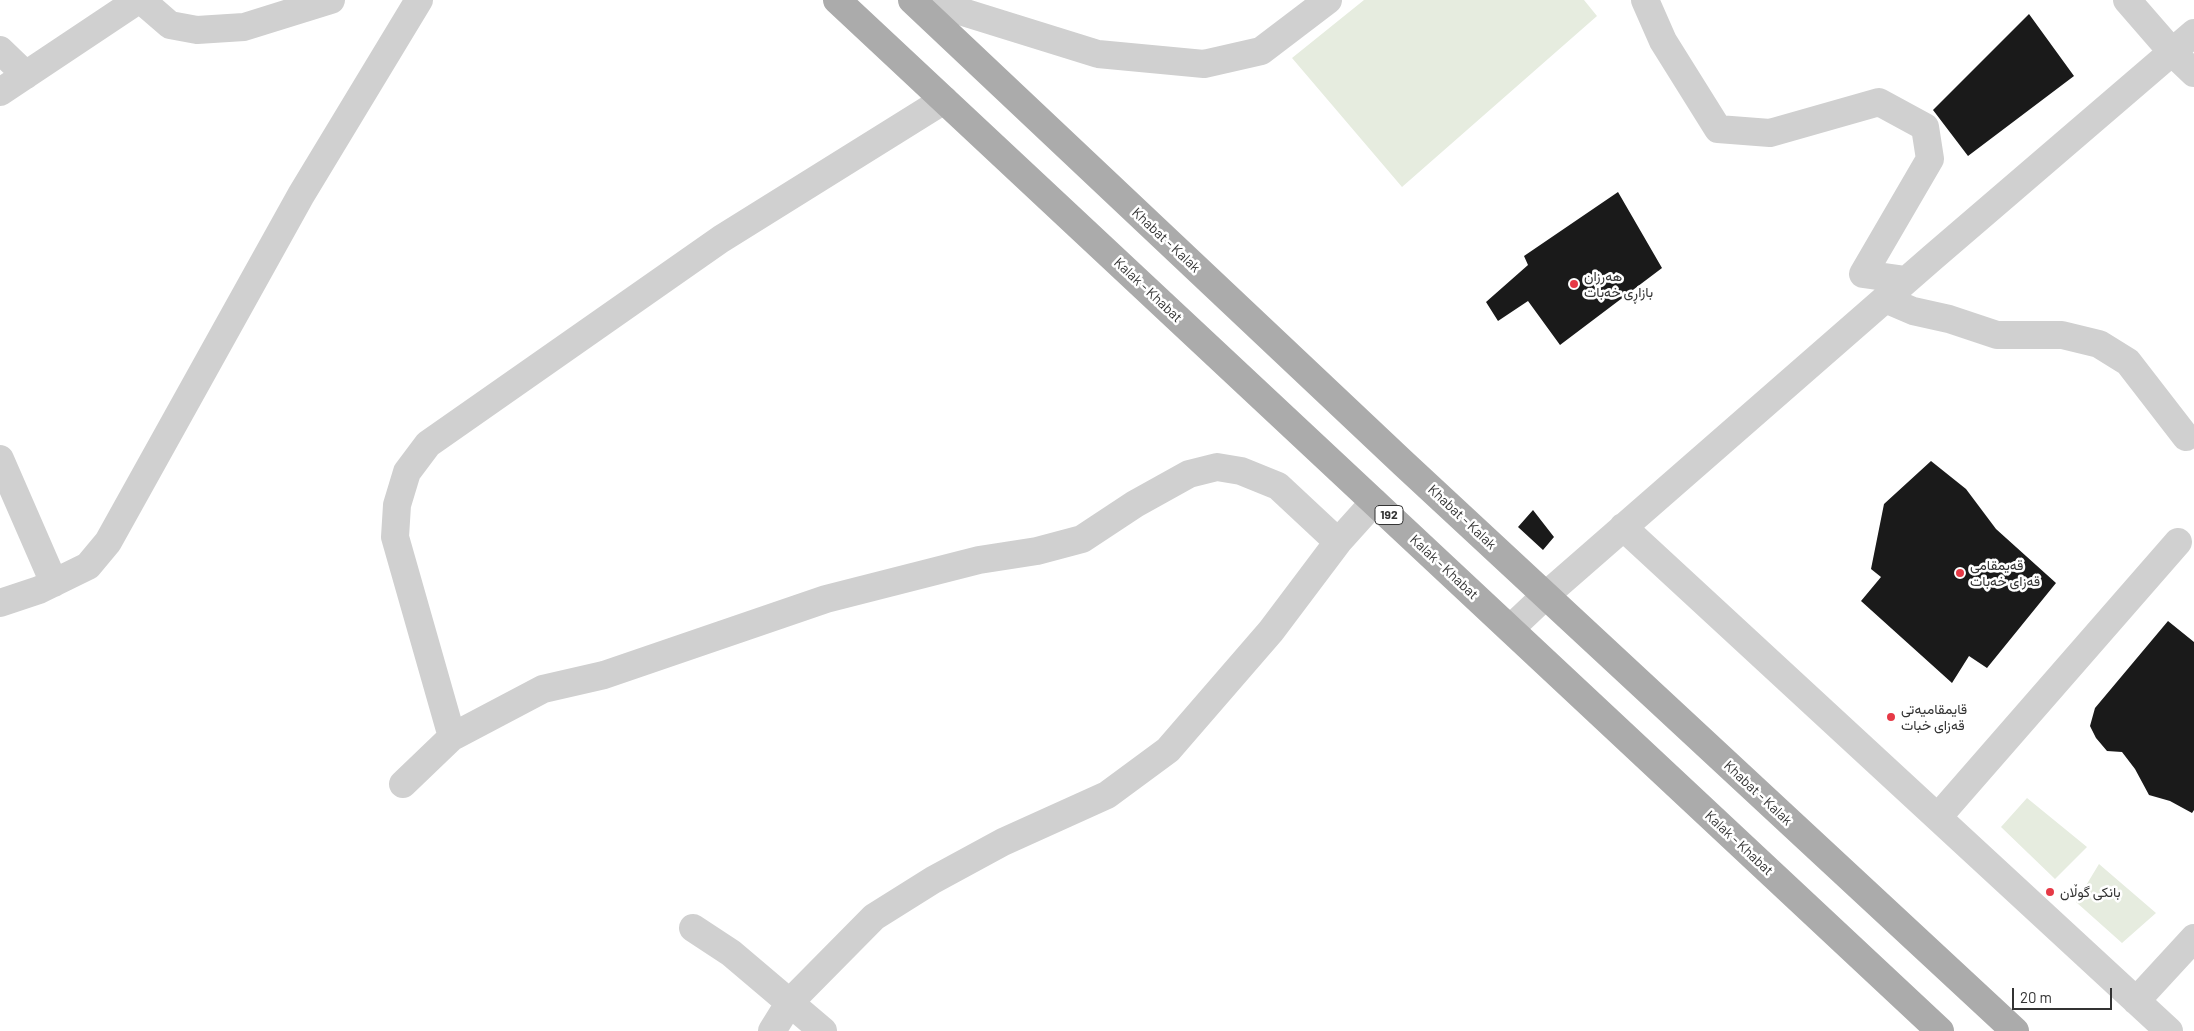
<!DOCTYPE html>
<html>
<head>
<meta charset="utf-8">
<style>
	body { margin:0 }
	#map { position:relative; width:2194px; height:1031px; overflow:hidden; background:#fff; font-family:Barlow,sans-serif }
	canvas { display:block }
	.scale { position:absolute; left:2012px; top:988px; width:100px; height:22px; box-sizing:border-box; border:2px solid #333; border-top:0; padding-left:6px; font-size:15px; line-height:18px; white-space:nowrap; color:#333; -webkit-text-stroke:4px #fff; paint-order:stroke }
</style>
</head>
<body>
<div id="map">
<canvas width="2194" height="1031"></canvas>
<div class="scale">20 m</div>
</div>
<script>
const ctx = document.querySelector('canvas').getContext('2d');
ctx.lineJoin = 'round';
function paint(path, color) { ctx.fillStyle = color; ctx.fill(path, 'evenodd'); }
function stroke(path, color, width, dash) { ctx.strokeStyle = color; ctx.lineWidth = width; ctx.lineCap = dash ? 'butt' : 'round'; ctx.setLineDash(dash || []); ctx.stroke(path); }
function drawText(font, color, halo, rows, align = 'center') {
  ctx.font = font + ' Barlow,Vazirmatn,sans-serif'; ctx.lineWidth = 5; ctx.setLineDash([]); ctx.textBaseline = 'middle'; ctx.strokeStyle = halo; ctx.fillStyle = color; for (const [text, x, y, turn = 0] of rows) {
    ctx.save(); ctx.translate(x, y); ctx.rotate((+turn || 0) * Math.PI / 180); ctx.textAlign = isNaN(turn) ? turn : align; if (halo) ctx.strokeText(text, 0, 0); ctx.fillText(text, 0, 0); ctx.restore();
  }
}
const green = new Path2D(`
	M 1364,0 L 1584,0 L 1597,16 L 1402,187 L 1292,58 Z
	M 2027,798 L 2087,847 L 2055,879 L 2001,827 Z
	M 2099,864 L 2156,913 L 2122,943 L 2076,902 Z`);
const building = new Path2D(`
	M 2029,14 L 2074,76 L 1968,156 L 1933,110 Z
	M 1618,192 L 1662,268 L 1560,345 L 1528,301 L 1498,321 L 1486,302 L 1528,265 L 1524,256 Z
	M 1931,461 L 1966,489 L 1996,529 L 2056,583 L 1987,668 L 1969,656 L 1952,683 L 1861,601 L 1881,577 L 1871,569 L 1884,504 Z
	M 1533,510 L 1554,537 L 1543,550 L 1518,527 Z
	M 2168,621 L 2194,642 L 2194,810 L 2192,813 L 2170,801 L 2149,795 L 2135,769 L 2122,752 L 2107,751 L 2096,738 L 2090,726 L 2095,708 Z`);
const minor = new Path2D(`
	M 141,0 L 170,25 L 197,30 L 244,27 L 331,0
	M 924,0 L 1098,54 L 1204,64 L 1261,51 L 1328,0
	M 1645,0 L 1663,41 L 1718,129 L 1770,133 L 1879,102 L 1925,127 L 1930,159 L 1863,274 L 1906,280
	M 2127,0 L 2173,53 L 2194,73
	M 0,50 L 26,75
	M 0,92 L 138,0
	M 1885,299 L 1913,311 L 1949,319 L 1997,335 L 2062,335 L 2099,344 L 2128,362 L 2186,437
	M 0,459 L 54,583
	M 1623,527 L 2169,1031
	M 0,603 L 39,590 L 88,566 L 108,542 L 301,195 L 419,0
	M 1510,629 L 1546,595 L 1932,258 L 2194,33
	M 452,737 L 395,537 L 397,505 L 407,472 L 428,444 L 721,239 L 944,100
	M 403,784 L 452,737 L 543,689 L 604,675 L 826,599 L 979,560 L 1037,551 L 1082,539 L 1135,504 L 1189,474 L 1217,467 L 1241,471 L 1278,486 L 1338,542
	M 1938,817 L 2178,542
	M 693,928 L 731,953 L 823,1031
	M 2136,1001 L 2194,938
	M 772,1031 L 790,1002 L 874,917 L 933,880 L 1003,842 L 1107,795 L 1168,750 L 1271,631 L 1338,542 L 1374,502`);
const major = new Path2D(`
	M 837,0 L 1940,1031
	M 912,0 L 1403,463 L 2015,1031`);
const markers = [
	[1574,284,5,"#e63946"],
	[1960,573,5,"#e63946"],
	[1891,717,5,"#e63946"],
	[2050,892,5,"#e63946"]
];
const shields = [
	[1389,515,28]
];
const shieldNames = [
	["192",1389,515]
];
const streetNames = [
	["Khabat - Kalak",1166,240,43],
	["Kalak - Khabat",1148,290,43],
	["Khabat - Kalak",1462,517,43],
	["Kalak - Khabat",1444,567,43],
	["Khabat - Kalak",1758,793,43],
	["Kalak - Khabat",1739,843,43]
];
const poiNames = [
	["هەرزان",1584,276],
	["بازاڕی خەبات",1584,292],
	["قەیمقامی",1970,565],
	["قەزای خەبات",1970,581],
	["قایمقامیەتى",1901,709],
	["قەزای خبات",1901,725],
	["بانکی گوڵان",2060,892]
];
paint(green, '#e6ecdf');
paint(building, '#1a1a1a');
stroke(minor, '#d0d0d0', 28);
stroke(major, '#ababab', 28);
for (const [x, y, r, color] of markers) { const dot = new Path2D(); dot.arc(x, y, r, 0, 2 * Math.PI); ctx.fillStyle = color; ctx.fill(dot); stroke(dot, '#fff', 2); }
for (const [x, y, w] of shields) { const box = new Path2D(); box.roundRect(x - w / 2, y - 9.5, w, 19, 4); ctx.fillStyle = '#fff'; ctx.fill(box); stroke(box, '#333', 1); }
drawText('bold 12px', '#333', null, shieldNames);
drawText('14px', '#333', '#fff', streetNames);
drawText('14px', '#333', '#fff', poiNames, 'left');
</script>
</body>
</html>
